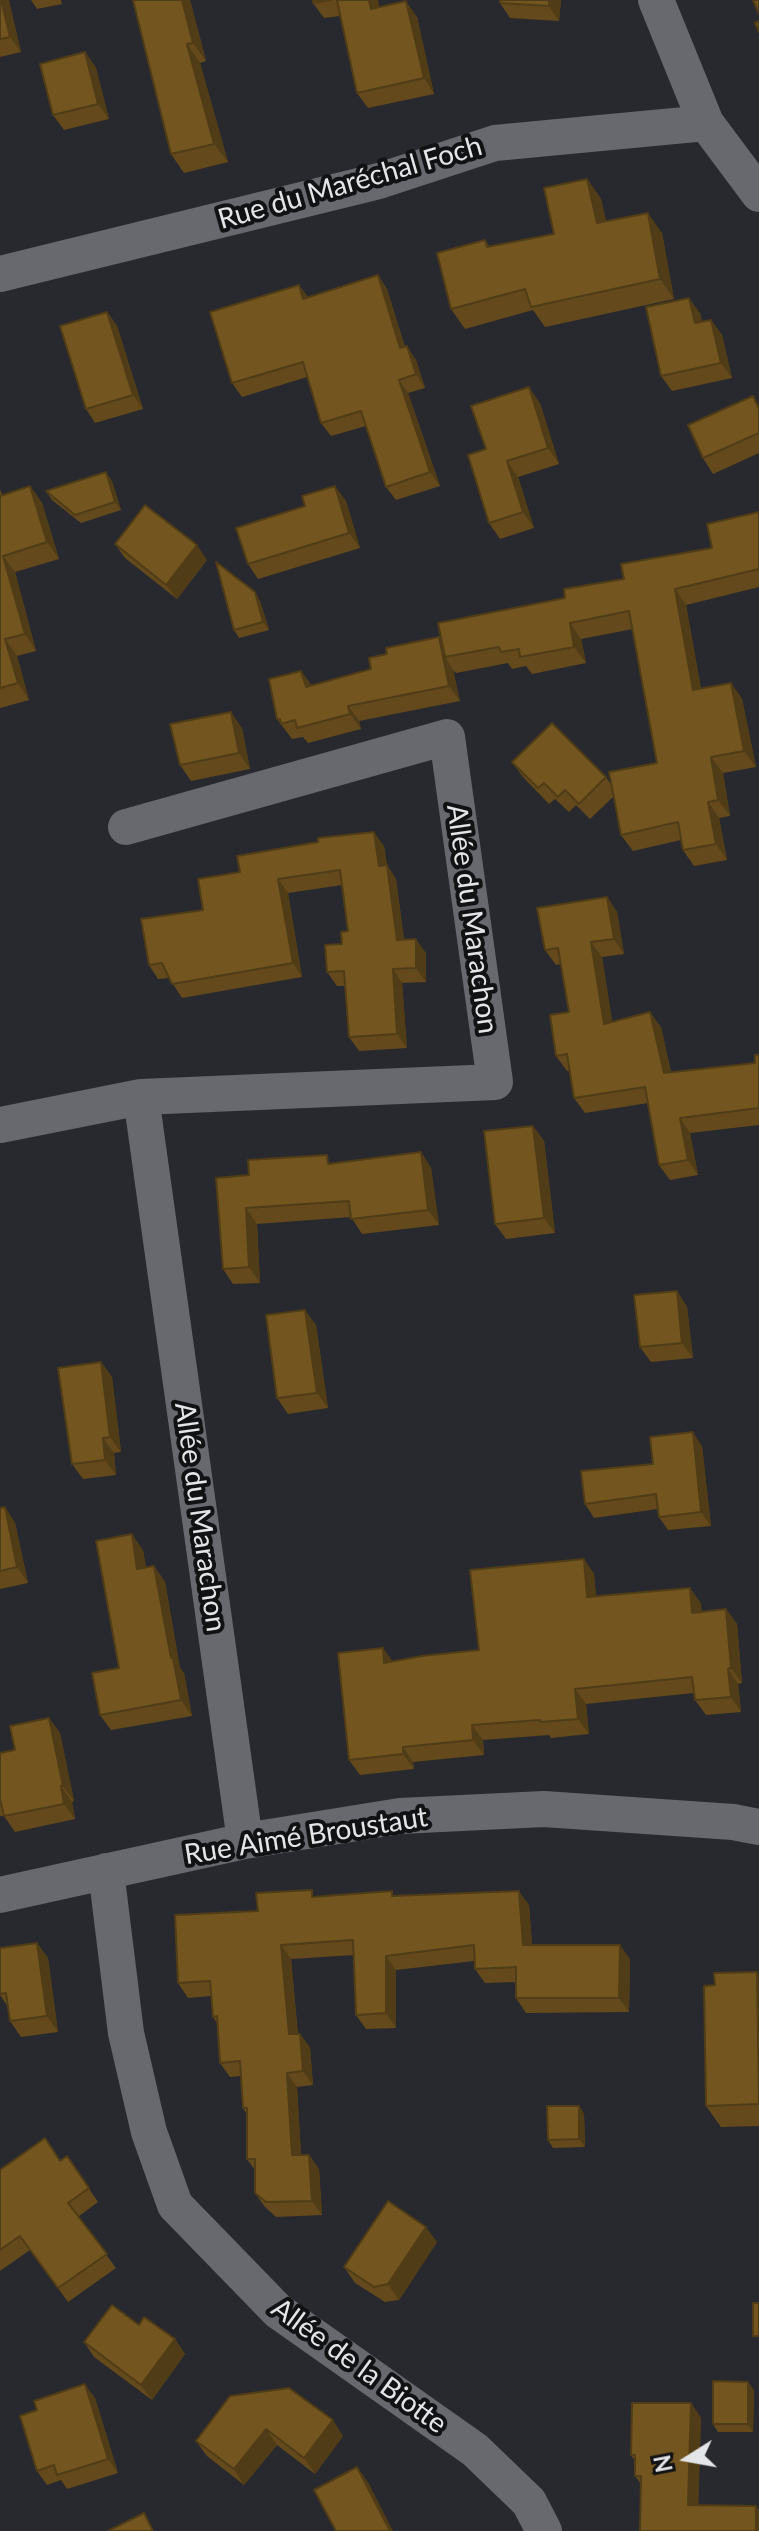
<!DOCTYPE html>
<html>
<head>
<meta charset="utf-8">
<style>
	body { margin:0 }
	#map { position:relative; width:759px; height:2531px; overflow:hidden; background:#28292e; font-family:Lato,sans-serif }
	canvas { display:block }
	.north { position:absolute; left:647px; top:2419px; width:80px; height:80px; -webkit-text-stroke:6px #111214; paint-order:stroke; rotate:259deg; font-size:22px; font-weight:700; line-height:32px; text-align:center; color:#e4e5e8 }
	.north::after { content:''; display:block; margin:auto; width:28px; height:36px; background:#e4e5e8; clip-path:polygon(50% 0,100% 100%,50% 72%,0 100%) }
</style>
</head>
<body>
<div id="map">
<canvas width="759" height="2531"></canvas>
<div class="north">N</div>
</div>
<script>
const ctx = document.querySelector('canvas').getContext('2d');
ctx.lineJoin = 'round';
function stroke(path, color, width, dash) { ctx.strokeStyle = color; ctx.lineWidth = width; ctx.lineCap = dash ? 'butt' : 'round'; ctx.setLineDash(dash || []); ctx.stroke(path); }
function paint(path, color) { ctx.fillStyle = color; ctx.fill(path, 'evenodd'); }
function drawText(font, color, halo, rows, align = 'center') {
  ctx.font = font + ' Lato,sans-serif'; ctx.lineWidth = 8; ctx.setLineDash([]); ctx.textBaseline = 'middle'; ctx.strokeStyle = halo; ctx.fillStyle = color; for (const [text, x, y, turn = 0] of rows) {
    ctx.save(); ctx.translate(x, y); ctx.rotate((+turn || 0) * Math.PI / 180); ctx.textAlign = isNaN(turn) ? turn : align; if (halo) ctx.strokeText(text, 0, 0); ctx.fillText(text, 0, 0); ctx.restore();
  }
}
const minor = new Path2D(`
	M 656,0 L 706,123 L 759,194
	M 0,274 L 379,181 L 495,143 L 706,123
	M 126,827 L 447,737 L 495,1082 L 141,1097
	M 0,1125 L 141,1097 L 245,1841
	M 106,1871 L 126,2033 L 149,2132 L 175,2205 L 278,2311 L 475,2450 L 529,2502 L 544,2531
	M 0,1895 L 245,1841 L 400,1816 L 544,1809 L 733,1822 L 759,1827`);
const wall = new Path2D(`
	M 0,0 L 8,0 L 9,1 L 21,52 L 0,57 Z
	M 31,0 L 61,0 L 62,4 L 37,9 Z
	M 190,0 L 206,61 L 200,63 L 228,162 L 184,173 L 171,154 Z
	M 313,0 L 378,0 L 379,7 L 417,17 L 434,94 L 368,108 L 357,93 L 340,16 L 324,18 L 313,3 Z
	M 561,0 L 559,21 L 510,18 L 500,3 Z
	M 85,52 L 96,68 L 109,119 L 64,130 L 53,115 Z
	M 587,179 L 601,199 L 606,221 L 662,233 L 674,299 L 545,327 L 533,310 L 465,329 L 451,309 L 485,240 L 489,246 L 554,234 Z
	M 378,275 L 387,289 L 405,347 L 416,360 L 425,388 L 408,393 L 440,486 L 396,500 L 386,487 L 366,426 L 331,436 L 321,423 L 307,377 L 242,397 L 232,383 L 308,297 Z
	M 107,312 L 117,326 L 143,409 L 95,423 L 86,409 Z
	M 700,313 L 702,322 L 711,320 L 722,335 L 732,378 L 672,391 L 661,376 Z
	M 540,403 L 559,464 L 518,477 L 534,528 L 500,539 L 489,523 L 486,449 Z
	M 759,404 L 759,453 L 713,474 L 703,458 Z
	M 112,481 L 121,510 L 81,523 L 52,500 L 46,491 Z
	M 30,486 L 42,503 L 59,559 L 15,572 L 36,651 L 17,656 L 29,700 L 0,708 L 0,489 L 2,495 Z
	M 346,501 L 360,548 L 258,579 L 248,564 Z
	M 759,512 L 759,587 L 686,605 L 701,689 L 731,683 L 742,699 L 756,767 L 723,773 L 730,816 L 719,818 L 727,860 L 694,866 L 683,850 L 681,840 L 633,851 L 621,835 L 614,796 L 590,819 L 576,805 L 569,812 L 555,799 L 549,804 L 523,777 L 512,762 L 606,777 L 612,786 L 657,763 L 633,629 L 581,639 L 586,663 L 532,674 L 526,666 L 512,669 L 508,663 L 456,673 L 453,670 L 460,701 L 359,721 L 361,729 L 308,743 L 303,737 L 292,739 L 277,719 L 301,671 L 312,686 L 371,669 L 387,654 L 441,641 L 712,548 Z
	M 115,544 L 207,560 L 177,599 L 125,558 Z
	M 260,601 L 269,630 L 239,638 L 234,630 Z
	M 242,728 L 250,769 L 191,781 L 180,765 Z
	M 384,846 L 387,865 L 396,879 L 404,940 L 426,953 L 426,982 L 402,983 L 407,1048 L 359,1051 L 349,1037 L 345,986 L 337,986 L 327,972 L 342,944 L 348,931 L 342,885 L 288,893 L 302,977 L 182,998 L 169,978 L 158,979 L 149,965 L 203,910 L 198,879 Z
	M 607,897 L 617,912 L 624,954 L 602,957 L 612,1022 L 661,1027 L 671,1072 L 755,1063 L 759,1055 L 759,1125 L 690,1133 L 698,1175 L 670,1180 L 659,1165 L 648,1103 L 585,1113 L 574,1098 L 570,1070 L 567,1071 L 556,1056 L 569,1012 L 561,964 L 556,965 L 545,950 Z
	M 533,1126 L 544,1141 L 555,1233 L 506,1239 L 495,1224 Z
	M 421,1152 L 431,1168 L 439,1225 L 362,1234 L 351,1217 L 257,1224 L 260,1283 L 233,1284 L 223,1269 L 249,1175 Z
	M 677,1291 L 687,1307 L 693,1358 L 651,1362 L 640,1347 Z
	M 316,1325 L 328,1408 L 288,1414 L 277,1398 Z
	M 101,1362 L 112,1377 L 121,1452 L 114,1453 L 116,1475 L 83,1479 L 72,1464 Z
	M 702,1446 L 711,1526 L 668,1530 L 659,1517 L 658,1509 L 594,1518 L 585,1504 L 653,1464 Z
	M 5,1507 L 15,1523 L 28,1583 L 0,1589 L 0,1508 Z
	M 143,1550 L 146,1568 L 154,1566 L 165,1582 L 180,1668 L 184,1673 L 192,1716 L 111,1730 L 100,1715 L 119,1668 Z
	M 584,1559 L 594,1574 L 596,1597 L 701,1603 L 701,1612 L 726,1609 L 737,1624 L 742,1683 L 738,1684 L 741,1712 L 706,1715 L 695,1700 L 694,1693 L 586,1704 L 589,1734 L 551,1738 L 549,1735 L 483,1740 L 484,1755 L 413,1762 L 414,1769 L 360,1775 L 349,1760 L 392,1661 L 479,1650 Z
	M 49,1718 L 60,1733 L 74,1801 L 72,1802 L 75,1819 L 15,1832 L 4,1816 L 0,1816 L 0,1753 L 15,1750 Z
	M 316,1896 L 395,1896 L 529,1905 L 532,1945 L 630,1959 L 629,2012 L 526,2013 L 516,1998 L 516,1982 L 485,1983 L 475,1969 L 474,1961 L 396,1970 L 396,2028 L 366,2029 L 356,2015 L 354,1955 L 291,1959 L 298,2034 L 300,2034 L 310,2048 L 313,2085 L 297,2087 L 301,2155 L 309,2155 L 319,2169 L 322,2215 L 276,2217 L 265,2207 L 255,2193 L 255,2170 L 247,2159 L 247,2115 L 243,2108 L 241,2076 L 230,2077 L 220,2063 L 217,2023 L 213,2017 L 211,1996 L 188,1998 L 178,1983 L 258,1911 Z
	M 37,1943 L 48,1958 L 58,2032 L 21,2037 L 10,2021 L 8,2007 L 0,1995 L 0,1948 Z
	M 759,1975 L 759,2126 L 721,2127 L 706,2106 L 715,1985 Z
	M 579,2106 L 584,2114 L 585,2147 L 553,2148 L 548,2140 Z
	M 67,2156 L 98,2202 L 78,2217 L 116,2268 L 68,2302 L 30,2250 L 0,2271 L 0,2170 L 61,2161 Z
	M 437,2242 L 399,2300 L 385,2302 L 355,2283 L 344,2267 Z
	M 139,2325 L 175,2339 L 185,2354 L 152,2400 L 94,2357 L 84,2342 Z
	M 754,2390 L 753,2432 L 718,2432 L 713,2424 Z
	M 230,2396 L 343,2436 L 315,2474 L 277,2445 L 244,2485 L 207,2456 L 196,2441 Z
	M 95,2398 L 118,2473 L 67,2489 L 61,2480 L 47,2485 L 37,2471 L 37,2410 Z
	M 691,2403 L 701,2418 L 698,2505 L 759,2531 L 641,2484 L 635,2476 L 635,2461 L 631,2455 Z`);
const shadedWall = new Path2D(`
	M 1,0 L 8,0 L 9,1 L 21,52 L 10,37 Z
	M 182,0 L 190,0 L 206,61 L 193,43 Z
	M 369,0 L 378,0 L 382,25 L 371,9 Z
	M 549,0 L 561,0 L 559,21 L 549,6 Z
	M 406,1 L 417,17 L 434,94 L 424,78 Z
	M 187,44 L 200,63 L 228,162 L 214,144 Z
	M 85,52 L 96,68 L 109,119 L 98,104 Z
	M 587,179 L 601,199 L 611,243 L 597,223 Z
	M 648,213 L 662,233 L 674,299 L 660,279 Z
	M 378,275 L 387,289 L 409,362 L 400,348 Z
	M 299,285 L 309,298 L 303,299 Z
	M 689,298 L 700,313 L 705,339 L 695,323 Z
	M 107,312 L 117,326 L 143,409 L 133,395 Z
	M 711,320 L 722,335 L 732,378 L 721,363 Z
	M 407,346 L 416,360 L 425,388 L 416,374 Z
	M 399,380 L 408,393 L 440,486 L 430,472 Z
	M 529,387 L 540,403 L 559,464 L 548,448 Z
	M 507,461 L 518,477 L 534,528 L 523,512 Z
	M 106,472 L 112,481 L 121,510 L 115,502 Z
	M 30,486 L 42,503 L 59,559 L 47,542 Z
	M 335,486 L 346,501 L 360,548 L 349,533 Z
	M 197,545 L 207,560 L 177,599 L 166,585 Z
	M 3,556 L 15,572 L 36,651 L 25,634 Z
	M 675,589 L 686,605 L 704,706 L 693,690 Z
	M 255,592 L 260,601 L 269,630 L 263,622 Z
	M 570,623 L 581,639 L 586,663 L 574,647 Z
	M 439,637 L 450,653 L 445,657 L 453,670 L 460,701 L 449,686 Z
	M 5,639 L 17,656 L 29,700 L 18,683 Z
	M 301,671 L 312,686 L 306,687 Z
	M 731,683 L 742,699 L 756,767 L 744,751 Z
	M 348,706 L 359,721 L 361,729 L 350,714 Z
	M 231,712 L 242,728 L 250,769 L 239,753 Z
	M 711,757 L 723,773 L 730,816 L 718,800 Z
	M 708,802 L 719,818 L 727,860 L 716,844 Z
	M 374,832 L 384,846 L 387,865 L 396,879 L 406,954 L 397,940 L 379,866 Z
	M 278,879 L 288,893 L 302,977 L 293,963 Z
	M 607,897 L 617,912 L 624,954 L 614,939 Z
	M 416,939 L 426,953 L 426,982 L 416,968 Z
	M 591,942 L 602,957 L 615,1038 L 604,1024 Z
	M 393,969 L 402,983 L 407,1048 L 397,1034 Z
	M 650,1012 L 661,1027 L 674,1088 L 664,1073 Z
	M 680,1118 L 690,1133 L 698,1175 L 688,1160 Z
	M 533,1126 L 544,1141 L 555,1233 L 544,1218 Z
	M 421,1152 L 431,1168 L 439,1225 L 428,1210 Z
	M 246,1208 L 257,1224 L 260,1283 L 249,1267 Z
	M 677,1291 L 687,1307 L 693,1358 L 682,1343 Z
	M 305,1310 L 316,1325 L 328,1408 L 317,1393 Z
	M 101,1362 L 112,1377 L 121,1452 L 110,1437 Z
	M 693,1432 L 702,1446 L 711,1526 L 701,1512 Z
	M 103,1438 L 114,1453 L 116,1475 L 105,1460 Z
	M 5,1507 L 15,1523 L 28,1583 L 17,1567 Z
	M 132,1534 L 143,1550 L 148,1584 L 137,1569 Z
	M 584,1559 L 594,1574 L 598,1612 L 587,1597 Z
	M 154,1566 L 165,1582 L 180,1668 L 184,1673 L 192,1716 L 181,1700 L 171,1658 Z
	M 690,1588 L 701,1603 L 703,1628 L 692,1613 Z
	M 726,1609 L 737,1624 L 742,1683 L 731,1668 Z
	M 383,1648 L 394,1663 L 384,1663 Z
	M 728,1669 L 738,1684 L 741,1712 L 731,1697 Z
	M 575,1689 L 586,1704 L 589,1734 L 578,1719 Z
	M 49,1718 L 60,1733 L 74,1801 L 63,1786 Z
	M 472,1725 L 483,1740 L 484,1755 L 473,1740 Z
	M 403,1747 L 413,1762 L 414,1769 L 403,1754 Z
	M 61,1786 L 72,1802 L 75,1819 L 64,1804 Z
	M 519,1891 L 529,1905 L 533,1959 L 523,1945 Z
	M 37,1943 L 48,1958 L 58,2032 L 47,2016 Z
	M 281,1945 L 291,1959 L 299,2049 L 289,2034 Z
	M 620,1945 L 630,1959 L 629,2012 L 619,1998 Z
	M 386,1956 L 396,1970 L 396,2028 L 386,2013 Z
	M 757,1972 L 759,1975 L 759,2055 Z
	M 300,2034 L 310,2048 L 313,2085 L 303,2071 Z
	M 287,2073 L 297,2087 L 302,2170 L 292,2155 Z
	M 579,2106 L 584,2114 L 585,2147 L 579,2139 Z
	M 309,2155 L 319,2169 L 322,2215 L 312,2201 Z
	M 426,2227 L 437,2242 L 399,2300 L 388,2284 Z
	M 175,2339 L 185,2354 L 152,2400 L 141,2385 Z
	M 748,2382 L 754,2390 L 753,2432 L 748,2424 Z
	M 85,2384 L 95,2398 L 118,2473 L 108,2459 Z
	M 691,2403 L 701,2418 L 698,2519 L 688,2505 Z
	M 333,2420 L 343,2436 L 315,2474 L 304,2458 Z
	M 266,2429 L 277,2445 L 244,2485 L 234,2469 Z
	M 357,2467 L 368,2482 L 393,2531 L 390,2531 Z
	M 756,2506 L 759,2510 L 759,2531 L 756,2531 Z`);
const building = new Path2D(`
	M 0,0 L 1,0 L 10,37 L 0,39 Z
	M 133,0 L 182,0 L 193,43 L 187,44 L 214,144 L 171,154 Z
	M 313,0 L 331,0 L 313,3 Z
	M 337,0 L 369,0 L 371,9 L 406,1 L 424,78 L 357,93 Z
	M 500,0 L 549,0 L 549,6 L 500,3 Z
	M 753,0 L 759,0 L 759,14 Z
	M 759,21 L 759,32 L 755,23 Z
	M 85,52 L 98,104 L 53,115 L 40,64 Z
	M 587,179 L 597,223 L 648,213 L 660,279 L 531,307 L 525,289 L 451,309 L 437,253 L 485,240 L 487,247 L 554,234 L 544,188 Z
	M 378,275 L 400,348 L 407,346 L 416,374 L 399,380 L 430,472 L 386,487 L 361,411 L 321,423 L 303,362 L 232,383 L 210,312 L 299,285 L 303,299 Z
	M 689,298 L 695,323 L 711,320 L 721,363 L 661,376 L 646,307 Z
	M 107,312 L 133,395 L 86,409 L 60,326 Z
	M 529,387 L 548,448 L 507,461 L 523,512 L 489,523 L 468,455 L 486,449 L 471,406 Z
	M 753,396 L 759,409 L 759,433 L 703,458 L 688,425 Z
	M 106,472 L 115,502 L 75,515 L 46,491 Z
	M 30,486 L 47,542 L 3,556 L 25,634 L 5,639 L 18,683 L 0,688 L 0,496 Z
	M 335,486 L 349,533 L 248,564 L 236,528 L 305,506 L 302,496 Z
	M 145,505 L 197,545 L 166,585 L 115,544 Z
	M 759,512 L 759,569 L 675,589 L 693,690 L 731,683 L 744,751 L 711,757 L 718,800 L 708,802 L 716,844 L 683,850 L 678,822 L 621,835 L 609,772 L 657,763 L 629,611 L 570,623 L 574,647 L 520,657 L 519,649 L 501,652 L 499,647 L 445,657 L 438,623 L 565,598 L 564,589 L 624,579 L 621,564 L 712,548 L 707,524 Z
	M 216,562 L 255,592 L 263,622 L 234,630 Z
	M 439,637 L 449,686 L 348,706 L 350,714 L 297,728 L 295,720 L 281,724 L 280,719 L 277,719 L 269,679 L 301,671 L 306,687 L 371,669 L 369,658 L 387,654 L 386,648 Z
	M 231,712 L 239,753 L 180,765 L 170,724 Z
	M 552,723 L 606,777 L 579,804 L 565,790 L 558,797 L 544,783 L 538,788 L 512,762 Z
	M 374,832 L 379,866 L 387,865 L 397,940 L 416,939 L 416,968 L 393,969 L 397,1034 L 349,1037 L 344,971 L 327,972 L 325,945 L 342,944 L 341,932 L 348,931 L 340,870 L 278,879 L 293,963 L 172,984 L 162,963 L 149,965 L 141,919 L 203,910 L 198,879 L 240,872 L 237,856 L 318,842 L 318,838 Z
	M 607,897 L 614,939 L 591,942 L 604,1024 L 650,1012 L 664,1073 L 755,1063 L 755,1055 L 759,1055 L 759,1108 L 680,1118 L 688,1160 L 659,1165 L 645,1087 L 574,1098 L 567,1054 L 556,1056 L 550,1015 L 569,1012 L 558,948 L 545,950 L 537,908 Z
	M 533,1126 L 544,1218 L 495,1224 L 484,1131 Z
	M 421,1152 L 428,1210 L 351,1219 L 349,1201 L 246,1208 L 249,1267 L 223,1269 L 216,1178 L 249,1175 L 248,1160 L 327,1155 L 328,1164 Z
	M 677,1291 L 682,1343 L 640,1347 L 634,1295 Z
	M 305,1310 L 317,1393 L 277,1398 L 266,1315 Z
	M 101,1362 L 110,1437 L 103,1438 L 105,1460 L 72,1464 L 58,1368 Z
	M 693,1432 L 701,1512 L 659,1517 L 656,1494 L 585,1504 L 581,1471 L 653,1464 L 650,1437 Z
	M 5,1507 L 17,1567 L 0,1571 L 0,1508 Z
	M 132,1534 L 137,1569 L 154,1566 L 171,1658 L 173,1658 L 181,1700 L 100,1715 L 92,1673 L 119,1668 L 96,1541 Z
	M 584,1559 L 587,1597 L 690,1588 L 692,1613 L 726,1609 L 731,1668 L 728,1669 L 731,1697 L 695,1700 L 692,1677 L 575,1689 L 578,1719 L 541,1722 L 540,1720 L 472,1725 L 473,1740 L 403,1747 L 403,1754 L 349,1760 L 338,1653 L 383,1648 L 384,1663 L 422,1656 L 479,1650 L 470,1570 Z
	M 49,1718 L 63,1786 L 61,1786 L 64,1804 L 4,1816 L 0,1799 L 0,1753 L 15,1750 L 10,1726 Z
	M 312,1890 L 312,1897 L 392,1891 L 392,1896 L 519,1891 L 523,1945 L 620,1945 L 619,1998 L 516,1998 L 516,1967 L 475,1969 L 474,1945 L 386,1956 L 386,2013 L 356,2015 L 353,1940 L 281,1945 L 289,2034 L 300,2034 L 303,2071 L 287,2073 L 292,2155 L 309,2155 L 312,2201 L 266,2202 L 255,2193 L 255,2159 L 247,2159 L 247,2108 L 243,2108 L 240,2061 L 220,2063 L 217,2016 L 213,2017 L 210,1981 L 178,1983 L 175,1915 L 258,1911 L 256,1893 Z
	M 37,1943 L 47,2016 L 10,2021 L 6,1993 L 0,1994 L 0,1948 Z
	M 757,1972 L 759,2104 L 706,2106 L 704,1986 L 715,1985 L 714,1973 Z
	M 547,2106 L 579,2106 L 579,2139 L 548,2140 Z
	M 45,2138 L 60,2161 L 67,2156 L 89,2188 L 68,2203 L 107,2254 L 58,2288 L 20,2236 L 0,2250 L 0,2170 Z
	M 388,2201 L 426,2227 L 388,2284 L 374,2287 L 344,2267 Z
	M 753,2303 L 759,2303 L 759,2336 L 753,2336 Z
	M 112,2305 L 139,2325 L 144,2317 L 175,2339 L 141,2385 L 84,2342 Z
	M 713,2381 L 748,2382 L 748,2424 L 713,2424 Z
	M 85,2384 L 108,2459 L 57,2475 L 54,2465 L 37,2471 L 20,2416 L 37,2410 L 34,2401 Z
	M 289,2388 L 333,2420 L 304,2458 L 266,2429 L 234,2469 L 196,2441 L 230,2396 Z
	M 632,2403 L 691,2403 L 688,2505 L 756,2506 L 756,2531 L 640,2531 L 641,2476 L 635,2476 L 635,2455 L 631,2455 Z
	M 357,2467 L 390,2531 L 336,2531 L 314,2490 Z
	M 144,2513 L 153,2531 L 108,2531 Z`);
const streetNames = [
	["Rue du Maréchal Foch",350,183,-16],
	["Allée du Marachon",472,919,82],
	["Allée du Marachon",200,1517,82],
	["Rue Aimé Broustaut",306,1836,-9],
	["Allée de la Biotte",359,2366,36]
];
stroke(minor, '#67696f', 36);
paint(wall, '#63491b');
paint(shadedWall, '#503c16');
paint(building, '#73551f');
stroke(building, '#503c16', 2);
drawText('28px', '#e4e5e8', '#111214', streetNames);
</script>
</body>
</html>
